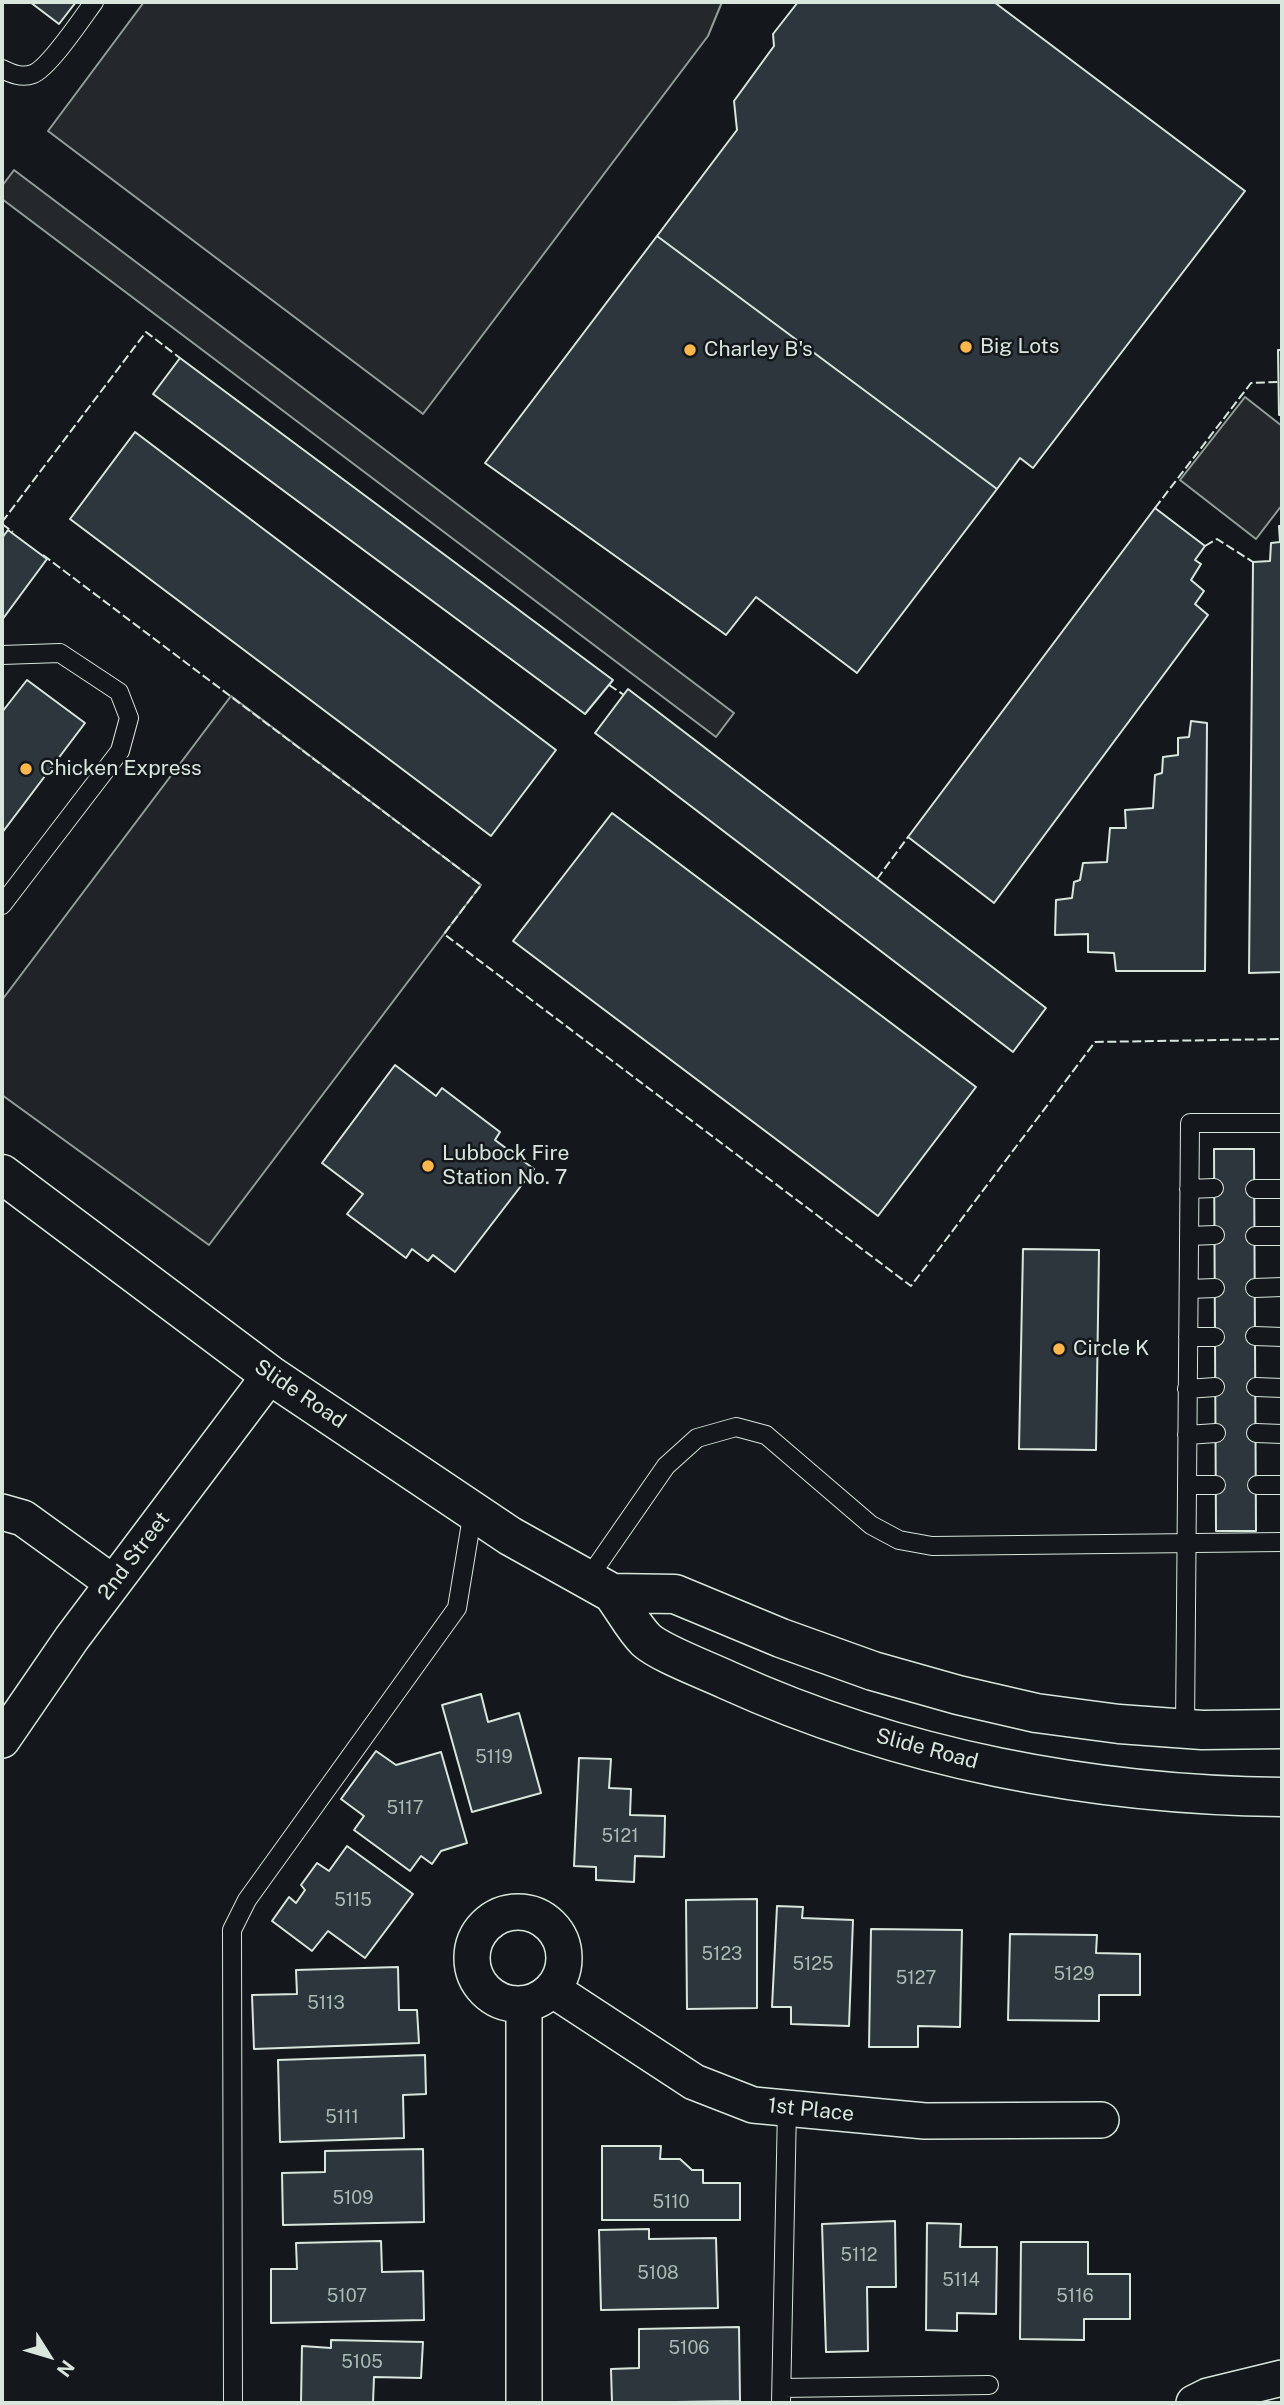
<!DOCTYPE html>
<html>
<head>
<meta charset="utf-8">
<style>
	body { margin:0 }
	#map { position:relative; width:1284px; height:2405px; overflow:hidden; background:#14181c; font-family:"Public Sans",sans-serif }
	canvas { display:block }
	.frame { position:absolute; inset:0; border:4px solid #d8e6dc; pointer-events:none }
	.north { position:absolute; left:14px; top:2321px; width:70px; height:70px; -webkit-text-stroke:5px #14181c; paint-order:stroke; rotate:127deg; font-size:19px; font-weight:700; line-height:28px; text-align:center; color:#d8e6dc }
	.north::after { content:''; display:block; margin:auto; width:24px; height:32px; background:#d8e6dc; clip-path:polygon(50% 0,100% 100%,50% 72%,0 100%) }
</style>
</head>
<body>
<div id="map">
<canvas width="1284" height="2405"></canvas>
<div class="frame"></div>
<div class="north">N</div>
</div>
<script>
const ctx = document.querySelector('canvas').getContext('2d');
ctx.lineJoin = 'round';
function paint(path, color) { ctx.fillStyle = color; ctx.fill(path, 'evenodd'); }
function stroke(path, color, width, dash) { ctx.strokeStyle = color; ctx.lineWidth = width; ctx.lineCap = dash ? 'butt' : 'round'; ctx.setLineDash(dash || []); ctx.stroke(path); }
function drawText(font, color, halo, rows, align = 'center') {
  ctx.font = font + ' "Public Sans",sans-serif'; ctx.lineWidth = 5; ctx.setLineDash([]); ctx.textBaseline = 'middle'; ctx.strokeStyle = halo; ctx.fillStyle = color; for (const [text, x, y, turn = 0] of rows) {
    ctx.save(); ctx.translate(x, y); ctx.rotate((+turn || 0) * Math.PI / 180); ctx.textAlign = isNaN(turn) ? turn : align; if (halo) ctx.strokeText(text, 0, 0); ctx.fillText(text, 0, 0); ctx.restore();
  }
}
const green = new Path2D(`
	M 231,696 L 481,885 L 209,1245 L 2,1095 L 2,1000 Z`);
const parking = new Path2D(`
	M 144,2 L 722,2 L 708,36 L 423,414 L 48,131 Z
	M 14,170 L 734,713 L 716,737 L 2,199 L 2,186 Z
	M 1245,397 L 1282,426 L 1282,505 L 1256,539 L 1180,480 Z`);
const building = new Path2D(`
	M 30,2 L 76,2 L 59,24 Z
	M 798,2 L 994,2 L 1245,191 L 1033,468 L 1020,458 L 997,489 L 657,236 L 737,130 L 734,101 L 774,46 L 773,34 Z
	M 657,236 L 997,489 L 857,673 L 756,597 L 726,635 L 485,463 Z
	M 1278,350 L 1282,350 L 1282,415 L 1279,415 Z
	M 180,358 L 613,680 L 585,714 L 153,394 Z
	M 135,432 L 556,750 L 491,836 L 70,519 Z
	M 1155,508 L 1205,546 L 1195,560 L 1201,564 L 1191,580 L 1204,591 L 1195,604 L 1208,615 L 994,903 L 908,837 Z
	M 1279,526 L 1282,526 L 1282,972 L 1249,973 L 1253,562 L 1270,561 L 1271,543 L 1280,542 Z
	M 8,530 L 47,559 L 2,620 L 2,538 Z
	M 27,680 L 85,723 L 2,833 L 2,712 Z
	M 628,689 L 1046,1008 L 1013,1052 L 595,733 Z
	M 1191,721 L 1207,723 L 1205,971 L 1116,971 L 1114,953 L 1088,952 L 1088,934 L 1055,935 L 1056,900 L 1072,898 L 1074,882 L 1080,880 L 1083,863 L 1107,862 L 1110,828 L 1126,828 L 1125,810 L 1153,808 L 1155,775 L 1162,773 L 1163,757 L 1178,755 L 1178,738 L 1189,737 Z
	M 612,813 L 976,1087 L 878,1216 L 513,941 Z
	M 395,1065 L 436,1096 L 442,1088 L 500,1132 L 495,1140 L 534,1169 L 455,1272 L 433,1255 L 428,1261 L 412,1249 L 406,1258 L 347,1214 L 363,1194 L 322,1163 Z
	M 1214,1149 L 1254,1149 L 1256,1531 L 1216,1531 Z
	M 1023,1249 L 1099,1250 L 1096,1450 L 1019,1449 Z
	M 481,1694 L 488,1722 L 519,1713 L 541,1793 L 472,1812 L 442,1705 Z
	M 376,1751 L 396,1765 L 441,1752 L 467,1843 L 441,1851 L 432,1864 L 421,1856 L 410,1871 L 354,1830 L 364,1816 L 341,1799 Z
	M 579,1758 L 611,1759 L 609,1788 L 631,1789 L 630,1815 L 665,1816 L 664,1857 L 635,1856 L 634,1882 L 596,1880 L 596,1867 L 574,1866 Z
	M 347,1846 L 413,1894 L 365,1958 L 328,1931 L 312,1951 L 272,1921 L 289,1897 L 296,1903 L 305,1890 L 301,1885 L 317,1863 L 329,1871 Z
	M 757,1899 L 757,2008 L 687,2009 L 686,1900 Z
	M 777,1906 L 803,1907 L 802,1918 L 853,1920 L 849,2026 L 791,2024 L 791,2007 L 772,2007 Z
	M 871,1929 L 962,1930 L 960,2027 L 918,2026 L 918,2047 L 869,2047 Z
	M 1010,1934 L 1097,1935 L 1096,1953 L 1140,1954 L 1140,1995 L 1099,1995 L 1099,2021 L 1008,2020 Z
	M 398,1967 L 399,2010 L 417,2010 L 419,2043 L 254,2049 L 252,1995 L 297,1994 L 296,1970 Z
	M 425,2055 L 426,2094 L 403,2095 L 404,2138 L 280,2142 L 278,2060 Z
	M 602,2146 L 661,2146 L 660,2159 L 680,2159 L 692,2170 L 703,2170 L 703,2183 L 740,2183 L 740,2220 L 602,2220 Z
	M 423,2149 L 424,2222 L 283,2225 L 282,2173 L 325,2172 L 325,2151 Z
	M 895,2221 L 896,2287 L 867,2287 L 868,2351 L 826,2352 L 822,2224 Z
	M 927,2223 L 961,2224 L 960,2247 L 997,2247 L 996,2314 L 957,2313 L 957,2331 L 926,2330 Z
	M 649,2229 L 649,2239 L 716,2238 L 718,2308 L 601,2310 L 599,2230 Z
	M 381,2241 L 382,2272 L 423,2271 L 424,2320 L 271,2323 L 271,2269 L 297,2269 L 296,2243 Z
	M 1021,2242 L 1088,2242 L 1088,2274 L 1130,2274 L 1130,2319 L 1084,2319 L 1084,2340 L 1020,2339 Z
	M 739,2327 L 740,2401 L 612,2403 L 611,2369 L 639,2368 L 639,2329 Z
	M 331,2340 L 423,2342 L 421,2378 L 374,2377 L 373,2403 L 301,2403 L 302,2346 L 331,2348 Z`);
const lane = new Path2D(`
	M 2,69 C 12,74 22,78 33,74 C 49,68 83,17 94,2
	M 2,655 L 60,653 L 119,692 L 129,718 L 120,751 L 2,905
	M 1189,1189 L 1214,1188
	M 1255,1189 L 1282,1189
	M 1189,1236 L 1215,1235
	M 1255,1236 L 1282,1236
	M 1255,1288 L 1282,1287
	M 1189,1289 L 1215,1288
	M 1255,1336 L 1282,1337
	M 1188,1337 L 1215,1337
	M 1256,1387 L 1282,1388
	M 1187,1389 L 1215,1387
	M 1256,1433 L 1282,1434
	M 1187,1435 L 1216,1433
	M 1187,1485 L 1216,1485
	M 1257,1485 L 1282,1485
	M 587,1580 L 666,1466 L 697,1438 L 736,1427 L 766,1435 L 871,1525 L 899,1540 L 932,1546 L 1282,1542
	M 1185,1729 L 1190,1123 L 1282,1123
	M 782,2388 L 989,2385
	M 233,2403 L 232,1930 L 247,1900 L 457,1608 L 473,1511
	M 781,2403 L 787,2108`);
const street = new Path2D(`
	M 2,1512 L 23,1518 L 113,1583
	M 2,1740 L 72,1638 L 270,1375
	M472 1958a46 46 0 1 1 92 0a46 46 0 1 1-92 0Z
	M 552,1989 L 694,2082 L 753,2105 L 925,2121 L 1101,2120
	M 524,2403 L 524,2004
	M 1194,2403 L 1208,2396 L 1282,2378`);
const secondary = new Path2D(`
	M 2,1174 L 270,1375 L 510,1536 L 612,1593 L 675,1594 L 781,1638 L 873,1671 L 958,1695 L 1036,1713 L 1119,1724 L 1202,1730 L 1282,1729
	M 612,1593 C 623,1607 633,1627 646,1640 C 660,1653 708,1671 727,1680 C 901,1759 1092,1795 1282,1797`);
const fence = new Path2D(`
	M 1155,508 L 1251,383 L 1278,382
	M 2,522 L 146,332 L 180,358
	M 2,524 L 13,532
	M 1205,546 L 1217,539 L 1253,562
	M 43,555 L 481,885 L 444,934 L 911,1286 L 1095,1042 L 1282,1039
	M 609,685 L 624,695
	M 877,879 L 908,837`);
const markers = [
	[966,347,7,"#ffb74d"],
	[690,350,7,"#ffb74d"],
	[26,769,7,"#ffb74d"],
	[428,1166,7,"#ffb74d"],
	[1059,1349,7,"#ffb74d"]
];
const numberNames = [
	["5119",494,1757],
	["5117",405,1808],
	["5121",620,1836],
	["5115",353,1900],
	["5123",722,1954],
	["5125",813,1964],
	["5129",1074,1974],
	["5127",916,1978],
	["5113",326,2003],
	["5111",342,2117],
	["5109",353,2198],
	["5110",671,2202],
	["5112",859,2255],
	["5108",658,2273],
	["5114",961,2280],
	["5107",347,2296],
	["5116",1075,2296],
	["5106",689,2348],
	["5105",362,2362]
];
const poiNames = [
	["Big Lots",980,347],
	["Charley B's",704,350],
	["Chicken Express",40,769],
	["Lubbock Fire",442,1154],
	["Station No. 7",442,1178],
	["Circle K",1073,1349]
];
const streetNames = [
	["Slide Road",300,1394,34],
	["2nd Street",134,1556,-53],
	["Slide Road",927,1749,15],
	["1st Place",811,2110,6]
];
paint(green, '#202428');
stroke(green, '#939e99', 2);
paint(parking, '#24282b');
stroke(parking, '#939e99', 2);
paint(building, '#2c363c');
stroke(building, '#d8e6dc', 2);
stroke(lane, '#d8e6dc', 20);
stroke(street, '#d8e6dc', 38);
stroke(secondary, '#d8e6dc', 41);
stroke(lane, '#14181c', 18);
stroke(street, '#14181c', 35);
stroke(secondary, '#14181c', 38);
stroke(fence, '#d8e6dc', 2, [9, 3.5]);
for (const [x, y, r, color] of markers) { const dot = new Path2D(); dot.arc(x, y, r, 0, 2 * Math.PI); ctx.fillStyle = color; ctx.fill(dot); stroke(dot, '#14181c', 2.5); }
drawText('18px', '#adbab4', null, numberNames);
drawText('21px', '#d8e6dc', '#14181c', poiNames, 'left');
drawText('21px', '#d8e6dc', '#14181c', streetNames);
</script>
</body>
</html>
